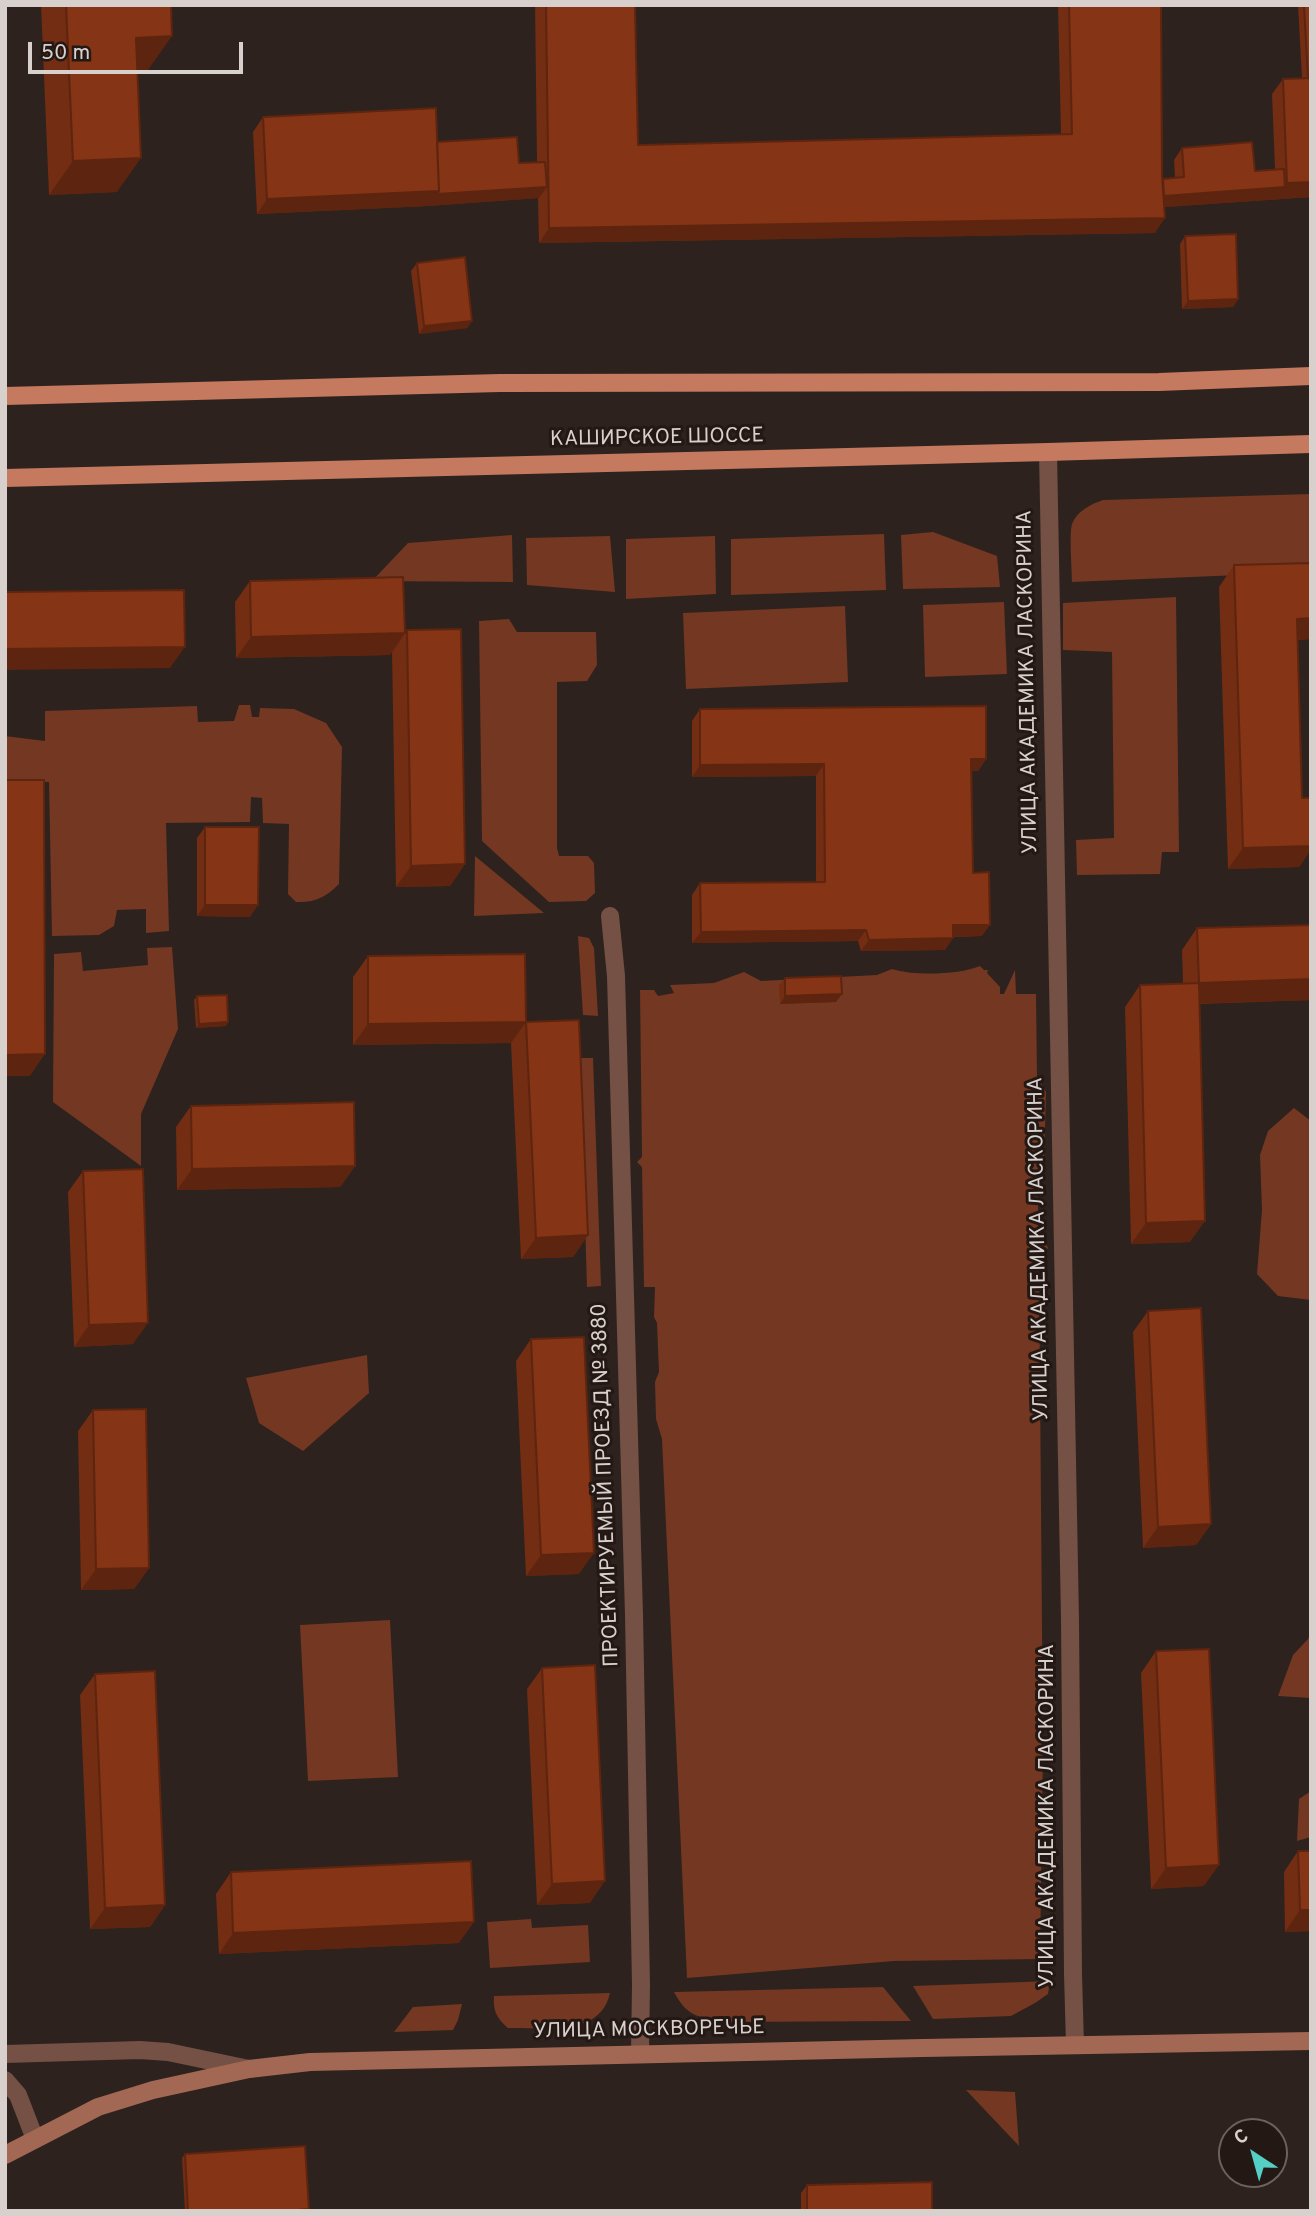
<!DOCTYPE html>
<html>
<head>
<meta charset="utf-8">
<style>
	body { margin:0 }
	#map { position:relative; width:1316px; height:2216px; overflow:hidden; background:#2d221e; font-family:Overpass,sans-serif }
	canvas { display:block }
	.frame { position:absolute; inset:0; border:7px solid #d8d0cd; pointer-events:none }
	.north { position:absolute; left:1218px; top:2118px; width:70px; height:70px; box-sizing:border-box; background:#231814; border:2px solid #6b625e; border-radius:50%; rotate:324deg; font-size:19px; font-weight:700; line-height:28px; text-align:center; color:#d8d0cd }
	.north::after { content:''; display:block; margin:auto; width:24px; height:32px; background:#55cec6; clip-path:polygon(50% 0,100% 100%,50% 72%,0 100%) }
	.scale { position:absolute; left:28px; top:42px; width:215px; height:32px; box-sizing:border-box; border:4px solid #d8d0cd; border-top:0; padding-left:9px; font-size:21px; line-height:24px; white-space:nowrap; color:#d8d0cd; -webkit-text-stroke:5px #231814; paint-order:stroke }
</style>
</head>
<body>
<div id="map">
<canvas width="1316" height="2216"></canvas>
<div class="frame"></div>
<div class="north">С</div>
<div class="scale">50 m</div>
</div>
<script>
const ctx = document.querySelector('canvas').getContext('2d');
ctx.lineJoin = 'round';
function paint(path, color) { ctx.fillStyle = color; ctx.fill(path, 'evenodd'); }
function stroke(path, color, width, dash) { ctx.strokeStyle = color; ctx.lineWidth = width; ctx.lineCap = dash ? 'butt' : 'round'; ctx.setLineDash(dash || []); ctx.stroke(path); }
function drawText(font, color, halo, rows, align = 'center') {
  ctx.font = font + ' Overpass,sans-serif'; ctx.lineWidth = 6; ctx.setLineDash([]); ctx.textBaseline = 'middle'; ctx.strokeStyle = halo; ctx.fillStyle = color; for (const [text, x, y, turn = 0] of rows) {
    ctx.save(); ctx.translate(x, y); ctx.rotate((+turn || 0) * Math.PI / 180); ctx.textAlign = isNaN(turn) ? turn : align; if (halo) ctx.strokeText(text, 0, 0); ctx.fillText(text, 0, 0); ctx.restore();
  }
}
const green = new Path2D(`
	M 1311,494 L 1311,572 L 1072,582 C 1072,569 1069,534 1072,524 C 1077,511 1091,504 1103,500 Z
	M 933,532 L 997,556 L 1000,587 L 903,589 L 901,535 Z
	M 884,534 L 886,590 L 731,595 L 731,539 Z
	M 512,535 L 513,582 L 372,581 L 408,543 Z
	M 610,536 L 615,592 L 527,585 L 526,538 Z
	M 715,536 L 716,594 L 626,599 L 626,539 Z
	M 1176,597 L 1179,852 L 1162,852 L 1160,874 L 1077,875 L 1076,840 L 1114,838 L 1112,652 L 1063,650 L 1063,603 Z
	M 1004,602 L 1007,674 L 925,677 L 923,605 Z
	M 845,606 L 848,682 L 686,689 L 683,613 Z
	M 509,619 L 517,632 L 596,632 L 597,665 L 587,681 L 557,682 L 557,848 L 559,856 L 588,856 L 594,863 L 595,893 L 586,901 L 549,902 L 482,841 L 479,621 Z
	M 239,705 L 250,705 L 252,717 L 259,717 L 260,708 L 294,709 L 326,723 L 342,747 L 339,884 C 326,897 315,903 296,902 L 288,894 L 289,824 L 263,823 L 262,798 L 251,797 L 250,822 L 166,823 L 169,931 L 146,933 L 146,909 L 117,910 L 114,926 L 99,935 L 52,936 L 49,782 L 5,780 L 5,736 L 45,741 L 45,711 L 197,706 L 198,722 L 234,721 Z
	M 475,856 L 544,913 L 474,916 Z
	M 578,936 L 589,938 L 594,948 L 598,1016 L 583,1015 Z
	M 172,947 L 178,1029 L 141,1114 L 141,1166 L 53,1102 L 54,954 L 81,952 L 83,971 L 148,965 L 147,948 Z
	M 980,966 L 984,970 L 988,970 L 987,973 L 1000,987 L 1000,994 L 1004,994 L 1015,970 L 1016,994 L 1036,994 L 1037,1076 L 1046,1092 L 1044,1165 L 1038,1175 L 1038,1228 L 1048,1248 L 1039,1262 L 1043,1746 L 1040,1959 L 894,1961 L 687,1978 L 662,1439 L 656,1419 L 655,1382 L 659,1372 L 657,1323 L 654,1317 L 655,1287 L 644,1287 L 642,1167 L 637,1162 L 642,1157 L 640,990 L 654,990 L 658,996 L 674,993 L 670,985 L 714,983 L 744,972 L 761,981 L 877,975 L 892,969 C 914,976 958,975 980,966 Z
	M 580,1058 L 593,1058 L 601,1286 L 587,1287 Z
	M 1294,1108 L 1311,1121 L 1311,1300 L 1278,1296 L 1257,1274 L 1262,1210 L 1260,1155 L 1268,1131 Z
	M 367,1355 L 369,1393 L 303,1451 L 259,1423 L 246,1378 Z
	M 390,1620 L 398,1777 L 308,1781 L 300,1625 Z
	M 1311,1633 L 1311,1698 L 1278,1696 L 1293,1655 L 1308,1639 Z
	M 1311,1791 L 1311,1837 L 1297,1841 L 1299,1799 Z
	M 531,1919 L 532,1928 L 588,1925 L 590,1962 L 490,1968 L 487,1922 Z
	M 1050,1981 L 1048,1994 L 1035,2003 L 1011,2016 L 933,2019 L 913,1986 Z
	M 883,1987 L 911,2021 L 717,2022 C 693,2015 686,2014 674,1992 Z
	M 610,1993 C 600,2038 544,2027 508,2028 C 497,2018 493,2012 494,1996 Z
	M 462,2004 L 458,2020 L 453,2030 L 394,2032 L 413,2007 Z
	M 966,2090 L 1015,2092 L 1019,2146 Z`);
const street = new Path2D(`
	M 1048,452 L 1070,1619 L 1073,1974 L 1075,2045
	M 610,916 L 616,976 L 634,1615 L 641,1985 L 640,2053
	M 5,2054 L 140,2050 L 168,2052 L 249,2069
	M 5,2080 L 18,2095 L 35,2139`);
const secondary = new Path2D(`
	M 5,2155 L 98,2107 L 153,2090 L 249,2069 L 310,2062 L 923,2048 L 1311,2041`);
const primary = new Path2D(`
	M 5,396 L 500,383 L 1159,382 L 1311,376
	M 5,478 L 1048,452 L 1311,444`);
const wall = new Path2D(`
	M 41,5 L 171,5 L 148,70 L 137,70 L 117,192 L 49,195 Z
	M 535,5 L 635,5 L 638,145 L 1061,134 L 1058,5 L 1161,5 L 1163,179 L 1175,178 L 1174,160 L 1182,148 L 1255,171 L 1275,169 L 1272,94 L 1283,79 L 1302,78 L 1298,5 L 1311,5 L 1311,197 L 1165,207 L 1155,233 L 539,243 L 538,198 L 428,206 L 257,214 L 253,132 L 263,117 L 437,142 L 519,163 L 537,162 Z
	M 1185,236 L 1238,299 L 1233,307 L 1182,309 L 1180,244 Z
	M 417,263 L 472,321 L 467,328 L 419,334 L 411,271 Z
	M 1234,565 L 1311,639 L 1297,640 L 1302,798 L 1311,798 L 1311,849 L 1299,867 L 1228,869 L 1219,587 Z
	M 250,581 L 405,633 L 390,655 L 236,658 L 235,602 Z
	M 407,630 L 465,864 L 450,886 L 396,887 L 392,652 Z
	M 700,709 L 986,759 L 978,771 L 972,771 L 973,873 L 982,936 L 953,937 L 945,950 L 861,951 L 858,941 L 692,943 L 692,895 L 700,883 L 816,882 L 816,776 L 692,777 L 692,721 Z
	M 205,827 L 250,917 L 197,916 L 197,838 Z
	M 1311,925 L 1311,1000 L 1199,1004 L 1190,1242 L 1131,1244 L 1125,1007 L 1140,985 L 1183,984 L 1182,950 L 1197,928 Z
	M 368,956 L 526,1022 L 588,1235 L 573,1257 L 521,1259 L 511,1043 L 353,1045 L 353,977 Z
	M 785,978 L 836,1002 L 780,1004 L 779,986 Z
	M 197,996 L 228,1022 L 226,1026 L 196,1028 L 194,1000 Z
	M 191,1106 L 355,1166 L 340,1187 L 177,1190 L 176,1127 Z
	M 83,1171 L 133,1344 L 74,1347 L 68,1192 Z
	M 1148,1311 L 1211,1524 L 1196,1545 L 1143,1548 L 1133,1332 Z
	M 531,1339 L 579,1574 L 526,1576 L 516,1361 Z
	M 93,1410 L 149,1568 L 134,1589 L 81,1590 L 78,1431 Z
	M 1156,1651 L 1204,1886 L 1151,1889 L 1141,1673 Z
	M 542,1668 L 590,1903 L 537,1905 L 527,1689 Z
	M 95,1674 L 165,1905 L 150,1927 L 90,1929 L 80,1695 Z
	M 1298,1851 L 1311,1931 L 1285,1932 L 1284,1872 Z
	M 231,1872 L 459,1943 L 219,1954 L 216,1894 Z
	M 185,2154 L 309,2209 L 308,2211 L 185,2211 L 182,2158 Z
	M 807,2185 L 932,2211 L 801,2211 L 801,2193 Z`);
const shadedWall = new Path2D(`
	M 172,36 L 148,70 L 112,71 L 136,38 Z
	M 141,158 L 117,192 L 49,195 L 73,161 Z
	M 1311,182 L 1311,197 L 1153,208 L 1161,197 L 1285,187 L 1287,183 Z
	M 547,187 L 539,198 L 428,206 L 257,214 L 267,199 Z
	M 1165,218 L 1155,233 L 539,243 L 549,228 Z
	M 1238,299 L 1233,307 L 1182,309 L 1188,301 Z
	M 472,321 L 467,328 L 419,334 L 424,326 Z
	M 1311,618 L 1311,639 L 1282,640 L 1297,619 Z
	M 405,633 L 390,655 L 236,658 L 251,637 Z
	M 185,647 L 170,668 L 5,670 L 5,649 Z
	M 971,759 L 986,759 L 978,771 L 963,771 Z
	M 824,764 L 816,776 L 692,777 L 700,765 Z
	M 1311,846 L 1311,849 L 1299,867 L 1228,869 L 1243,848 Z
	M 465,864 L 450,886 L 396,887 L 411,866 Z
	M 205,905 L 258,905 L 250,917 L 197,916 Z
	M 953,925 L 990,925 L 982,936 L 945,937 Z
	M 866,930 L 858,941 L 692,943 L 701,932 Z
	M 953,938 L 945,950 L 861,951 L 869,940 Z
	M 1311,979 L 1311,1000 L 1184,1004 L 1199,983 Z
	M 842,994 L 836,1002 L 780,1004 L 785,996 Z
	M 228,1022 L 226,1026 L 196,1028 L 199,1024 Z
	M 526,1022 L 511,1043 L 353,1045 L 368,1024 Z
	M 45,1054 L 30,1076 L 5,1076 L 5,1055 Z
	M 355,1166 L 340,1187 L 177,1190 L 192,1169 Z
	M 1205,1221 L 1190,1242 L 1131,1244 L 1146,1223 Z
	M 588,1235 L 573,1257 L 521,1259 L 536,1238 Z
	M 148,1323 L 133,1344 L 74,1347 L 89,1325 Z
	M 1211,1524 L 1196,1545 L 1143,1548 L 1158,1527 Z
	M 594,1553 L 579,1574 L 526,1576 L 541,1555 Z
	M 149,1568 L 134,1589 L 81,1590 L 96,1569 Z
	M 1219,1865 L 1204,1886 L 1151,1889 L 1166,1868 Z
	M 605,1881 L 590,1903 L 537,1905 L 552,1884 Z
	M 165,1905 L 150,1927 L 90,1929 L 105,1908 Z
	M 1300,1910 L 1311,1910 L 1311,1931 L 1285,1932 Z
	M 474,1922 L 459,1943 L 219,1954 L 233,1933 Z`);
const building = new Path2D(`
	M 66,5 L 171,5 L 172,36 L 136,38 L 141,158 L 73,161 Z
	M 546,5 L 635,5 L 638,145 L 1072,134 L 1069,5 L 1161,5 L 1162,175 L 1165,218 L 549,228 Z
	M 1304,5 L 1311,5 L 1311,78 L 1308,78 Z
	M 1311,78 L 1311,182 L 1287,183 L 1283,79 Z
	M 436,108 L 439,191 L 267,199 L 263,117 Z
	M 517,137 L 519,163 L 545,162 L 547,187 L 437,194 L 439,191 L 437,142 Z
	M 1252,142 L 1255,171 L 1284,169 L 1285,187 L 1164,196 L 1163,179 L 1184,177 L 1182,148 Z
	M 1236,234 L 1238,299 L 1188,301 L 1185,236 Z
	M 465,257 L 472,321 L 424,326 L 417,263 Z
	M 1311,563 L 1311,618 L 1297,619 L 1302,798 L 1311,798 L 1311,846 L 1243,848 L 1234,565 Z
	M 403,577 L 405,633 L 251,637 L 250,581 Z
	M 184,590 L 185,647 L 5,649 L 5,592 Z
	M 461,629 L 465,864 L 411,866 L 407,630 Z
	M 986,706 L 986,759 L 971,759 L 973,873 L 989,872 L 990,925 L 953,925 L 953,938 L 869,940 L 866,930 L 701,932 L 700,883 L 825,882 L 824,764 L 700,765 L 700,709 Z
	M 5,780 L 44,780 L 45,1054 L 5,1055 Z
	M 205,827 L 259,827 L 258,905 L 205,905 Z
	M 1311,925 L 1311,979 L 1199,983 L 1205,1221 L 1146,1223 L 1140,985 L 1199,983 L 1197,928 Z
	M 525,954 L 526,1022 L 579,1020 L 588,1235 L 536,1238 L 526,1022 L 368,1024 L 368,956 Z
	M 841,976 L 842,994 L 785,996 L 785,978 Z
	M 227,995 L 228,1022 L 199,1024 L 197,996 Z
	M 354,1102 L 355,1166 L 192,1169 L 191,1106 Z
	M 143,1169 L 148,1323 L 89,1325 L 83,1171 Z
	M 1201,1308 L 1211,1524 L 1158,1527 L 1148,1311 Z
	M 584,1337 L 594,1553 L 541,1555 L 531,1339 Z
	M 146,1409 L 149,1568 L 96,1569 L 93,1410 Z
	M 1209,1649 L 1219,1865 L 1166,1868 L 1156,1651 Z
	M 595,1665 L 605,1881 L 552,1884 L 542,1668 Z
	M 155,1671 L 165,1905 L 105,1908 L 95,1674 Z
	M 1298,1851 L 1311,1851 L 1311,1910 L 1300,1910 Z
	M 471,1861 L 474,1922 L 233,1933 L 231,1872 Z
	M 305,2146 L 309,2209 L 286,2211 L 188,2211 L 185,2154 Z
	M 932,2182 L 932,2211 L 807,2211 L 807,2185 Z`);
const streetNames = [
	["КАШИРСКОЕ ШОССЕ",657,439,-1],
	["УЛИЦА АКАДЕМИКА ЛАСКОРИНА",1029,682,-91],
	["УЛИЦА АКАДЕМИКА ЛАСКОРИНА",1040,1249,-91],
	["ПРОЕКТИРУЕМЫЙ ПРОЕЗД № 3880",607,1485,-92],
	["УЛИЦА АКАДЕМИКА ЛАСКОРИНА",1049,1816,-90],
	["УЛИЦА МОСКВОРЕЧЬЕ",649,2031,-1]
];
paint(green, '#743721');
stroke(street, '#755044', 18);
stroke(secondary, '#a26854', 18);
stroke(primary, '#c57a60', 18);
paint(wall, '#722d12');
paint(shadedWall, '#5d240f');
paint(building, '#853415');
stroke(building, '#5d240f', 2);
drawText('21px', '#d8d0cd', '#231814', streetNames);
</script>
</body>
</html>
